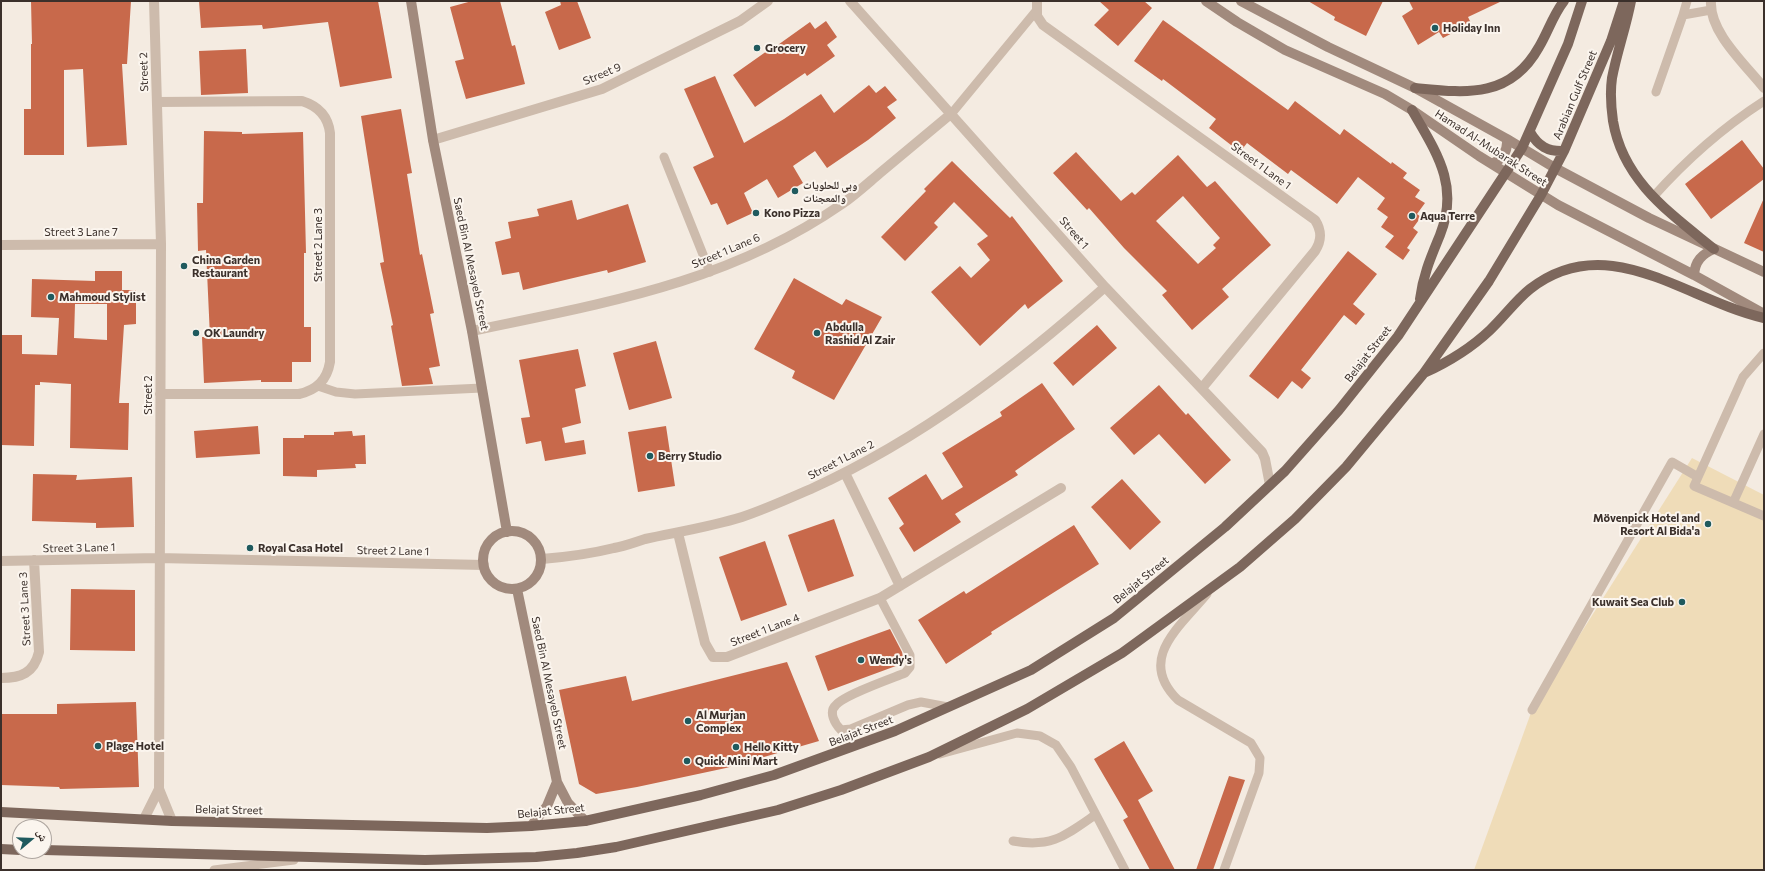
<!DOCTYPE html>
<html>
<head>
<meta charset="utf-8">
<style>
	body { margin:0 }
	#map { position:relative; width:1765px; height:871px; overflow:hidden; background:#f4ebe1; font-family:Commissioner,"Noto Naskh Arabic",sans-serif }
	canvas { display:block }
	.frame { position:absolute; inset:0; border:2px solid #3b302b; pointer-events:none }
	.north { position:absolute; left:12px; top:819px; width:40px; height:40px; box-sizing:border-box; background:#fbf5ee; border:1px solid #aea6a0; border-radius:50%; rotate:71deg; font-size:11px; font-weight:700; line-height:16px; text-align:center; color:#3b302b }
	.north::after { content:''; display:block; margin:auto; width:14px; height:18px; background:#1f5a5e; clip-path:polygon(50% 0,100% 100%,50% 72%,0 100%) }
</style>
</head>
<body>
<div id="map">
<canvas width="1765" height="871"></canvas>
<div class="frame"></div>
<div class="north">ش</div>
</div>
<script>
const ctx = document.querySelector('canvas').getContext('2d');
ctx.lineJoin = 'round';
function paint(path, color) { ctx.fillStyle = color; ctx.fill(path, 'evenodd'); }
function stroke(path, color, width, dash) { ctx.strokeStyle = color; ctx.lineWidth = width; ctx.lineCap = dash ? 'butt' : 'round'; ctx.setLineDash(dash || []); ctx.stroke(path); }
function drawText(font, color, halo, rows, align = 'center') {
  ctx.font = font + ' Commissioner,"Noto Naskh Arabic",sans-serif'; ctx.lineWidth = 4; ctx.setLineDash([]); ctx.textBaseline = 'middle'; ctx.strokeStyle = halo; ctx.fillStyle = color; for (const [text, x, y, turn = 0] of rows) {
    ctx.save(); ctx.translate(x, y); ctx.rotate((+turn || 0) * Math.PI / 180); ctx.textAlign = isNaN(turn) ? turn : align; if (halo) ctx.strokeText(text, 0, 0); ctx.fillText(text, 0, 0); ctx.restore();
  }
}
const sand = new Path2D(`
	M 1692,458 L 1764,495 L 1764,870 L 1474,870 L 1532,710 Z`);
const building = new Path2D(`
	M 31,1 L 131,1 L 127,64 L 122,64 L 127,145 L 87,147 L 83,69 L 64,70 L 64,155 L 24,155 L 24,109 L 31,109 L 31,44 L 32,44 Z
	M 199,1 L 378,1 L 392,78 L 340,87 L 328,22 L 263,29 L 262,25 L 201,28 Z
	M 472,1 L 500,1 L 512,46 L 515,45 L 525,84 L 466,99 L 455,61 L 464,59 L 450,7 Z
	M 560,1 L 577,1 L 591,38 L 559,50 L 545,12 L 561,5 Z
	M 1099,1 L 1144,1 L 1152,8 L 1118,46 L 1094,25 L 1109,10 Z
	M 1308,1 L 1383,1 L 1366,36 L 1334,20 L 1335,17 Z
	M 1409,1 L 1502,1 L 1468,17 L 1471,23 L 1443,38 L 1439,32 L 1418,45 L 1402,16 L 1413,9 Z
	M 1163,20 L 1288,110 L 1295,101 L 1340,135 L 1344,129 L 1391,164 L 1392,162 L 1407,173 L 1403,178 L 1420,190 L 1415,197 L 1425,203 L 1417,214 L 1421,217 L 1413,228 L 1418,232 L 1407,248 L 1410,250 L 1403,260 L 1385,247 L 1394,236 L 1381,227 L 1388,217 L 1377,209 L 1385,198 L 1358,177 L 1337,204 L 1291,170 L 1288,174 L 1247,143 L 1240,152 L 1209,128 L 1216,119 L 1163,79 L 1162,81 L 1134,61 Z
	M 826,21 L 837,37 L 827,45 L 835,56 L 807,76 L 805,73 L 755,107 L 733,75 L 767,51 L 768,52 L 810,22 L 815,29 Z
	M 246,49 L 248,93 L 201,95 L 199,51 Z
	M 715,76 L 744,143 L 784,119 L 821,94 L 834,113 L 869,85 L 876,93 L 885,86 L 897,100 L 887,107 L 896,118 L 868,140 L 827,168 L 815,151 L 793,166 L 803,183 L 778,198 L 767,179 L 744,193 L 753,213 L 727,225 L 717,203 L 711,205 L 693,167 L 714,157 L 684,89 Z
	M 401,109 L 412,173 L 407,174 L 420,255 L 422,254 L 434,313 L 430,314 L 440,366 L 429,368 L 433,384 L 402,386 L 391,326 L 393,325 L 380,263 L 384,262 L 361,116 Z
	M 204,131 L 242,132 L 242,134 L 303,132 L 306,253 L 304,253 L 304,327 L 311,327 L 311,362 L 292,362 L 292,382 L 261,382 L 261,380 L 204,383 L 202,337 L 210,337 L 206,250 L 198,251 L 197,203 L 203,203 Z
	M 1742,140 L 1764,169 L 1764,179 L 1711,219 L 1685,184 Z
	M 1076,152 L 1121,201 L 1132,192 L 1135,195 L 1178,155 L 1207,187 L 1215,181 L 1271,245 L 1222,289 L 1229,297 L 1192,330 L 1162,295 L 1167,291 L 1124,248 L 1089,208 L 1087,210 L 1053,173 ZM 1183,196 L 1220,238 L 1213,245 L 1216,248 L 1198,264 L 1156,221 Z
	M 952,161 L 1010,218 L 1012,216 L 1063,281 L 1028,309 L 1025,304 L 980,346 L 931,292 L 960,266 L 971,278 L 990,260 L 977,244 L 988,236 L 954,202 L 934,223 L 938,227 L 905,261 L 881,237 L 926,191 L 924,189 Z
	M 1764,198 L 1764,252 L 1744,243 Z
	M 572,200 L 577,220 L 628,204 L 646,262 L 608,273 L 607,270 L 523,290 L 519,272 L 502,275 L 495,242 L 511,238 L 508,222 L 539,216 L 537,209 Z
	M 1348,251 L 1377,274 L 1353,304 L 1365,314 L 1356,325 L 1344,315 L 1301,370 L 1311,378 L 1302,389 L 1292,381 L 1278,399 L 1249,376 Z
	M 95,271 L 122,271 L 122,290 L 136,290 L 136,324 L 124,325 L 119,403 L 129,403 L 128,450 L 70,448 L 71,384 L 40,382 L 40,385 L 35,385 L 34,446 L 1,445 L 1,335 L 22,335 L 22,354 L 57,355 L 59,318 L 31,317 L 32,279 L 95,281 ZM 75,304 L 107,304 L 107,340 L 74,338 Z
	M 794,278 L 842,305 L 846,299 L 882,317 L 834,400 L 792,378 L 795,371 L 754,349 Z
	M 1097,325 L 1117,348 L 1073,386 L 1053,363 Z
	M 656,341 L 672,398 L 629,410 L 613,353 Z
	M 578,349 L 586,386 L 575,389 L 581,423 L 562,428 L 565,443 L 584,440 L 586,454 L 545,461 L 541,441 L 526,444 L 521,418 L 530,417 L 519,360 Z
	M 1042,383 L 1075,429 L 1015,471 L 1018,475 L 955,514 L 961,522 L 914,552 L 899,528 L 904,524 L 888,498 L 926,474 L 942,500 L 963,487 L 942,453 L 1002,416 L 1000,412 Z
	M 1159,385 L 1186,415 L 1188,413 L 1231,460 L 1205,484 L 1159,434 L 1134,455 L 1110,428 Z
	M 258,426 L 260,454 L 196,458 L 194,431 Z
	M 666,426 L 675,486 L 638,492 L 628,432 Z
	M 352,431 L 353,436 L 365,435 L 366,464 L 355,464 L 356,468 L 317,470 L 317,477 L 283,476 L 283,438 L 304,438 L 304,435 L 334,435 L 334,432 Z
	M 33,474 L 77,475 L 76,480 L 132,477 L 134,527 L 96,528 L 96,523 L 32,521 Z
	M 1122,479 L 1161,522 L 1130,550 L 1091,507 Z
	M 834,519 L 854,576 L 808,592 L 788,535 Z
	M 1074,525 L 1099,564 L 991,632 L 992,634 L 946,664 L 918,620 L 964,591 L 966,594 Z
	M 765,541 L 787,605 L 741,621 L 719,557 Z
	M 71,589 L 135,590 L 135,651 L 70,650 Z
	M 890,629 L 902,652 L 904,663 L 828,691 L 815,656 Z
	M 787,662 L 819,741 L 726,768 L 637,787 L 596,794 L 579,784 L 559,690 L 626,676 L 632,701 Z
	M 136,702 L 139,787 L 60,789 L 59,787 L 1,785 L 1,714 L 57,714 L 57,704 Z
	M 1124,741 L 1153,791 L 1138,800 L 1175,870 L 1150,870 L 1123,820 L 1128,817 L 1094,759 Z
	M 1229,776 L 1245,780 L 1213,870 L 1196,870 Z`);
const lane = new Path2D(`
	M 1683,15 L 1687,1
	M 1656,92 L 1683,15 L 1711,10
	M 952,113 L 1036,11
	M 664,157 L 710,272
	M 1653,197 C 1686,160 1722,128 1764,101
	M 1764,353 L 1743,377 L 1694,486 L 1764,516
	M 318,386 L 336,392 L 355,394 L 482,388
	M 1733,503 L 1764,434
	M 1207,594 C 1180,627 1136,659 1178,700 L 1251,743 L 1260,758 L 1259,773 L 1224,870
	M 880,598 L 910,655 L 910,667 L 905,673 C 890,679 844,695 836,705 C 828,712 835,724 841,730 L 851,729 L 908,705 L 921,702 L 948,707
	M 1532,710 L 1672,462 L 1698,477
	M 940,754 L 1017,733 L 1040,736 L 1056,745 L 1071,767 L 1125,870
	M 1013,841 C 1051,848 1065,836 1095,815
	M 214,870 L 294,860`);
const street = new Path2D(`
	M 154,1 L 161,244 L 159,789 L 172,821
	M 850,1 L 1105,287 L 1262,452 L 1265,459 L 1270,485
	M 1037,1 L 1037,16 L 1043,25 L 1315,220 C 1322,231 1322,240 1315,251 L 1202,388
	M 1711,1 C 1709,32 1745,64 1764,88
	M 157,102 L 302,101 C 318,106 328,116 330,133 L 330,362 C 327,380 317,390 299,394 L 160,394
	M 433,140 L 602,89 L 740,21 L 768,1
	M 1,245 L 161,244
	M 472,331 C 605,303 728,283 842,204 C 855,195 867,184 880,173 C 904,153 928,133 952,113
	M 845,473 L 900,586
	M 678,533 L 705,643 L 713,657 L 727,657 L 880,598 L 1061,488
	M 542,559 C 566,557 590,554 614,548 C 625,546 635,542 645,539 C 677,532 710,527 742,517 C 766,509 790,498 813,488 C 922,438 1016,366 1105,287
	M 1,561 L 158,558 L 484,565
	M 1,678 C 21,678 34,673 39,652 L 34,560
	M 144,819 L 159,789`);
const secondary = new Path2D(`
	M 411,1 L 433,140 L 472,331 L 507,532
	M 1206,1 L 1237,22 L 1285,50 L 1385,94 L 1412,110 L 1479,156 L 1558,205 L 1694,275 L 1764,314
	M 1241,1 L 1328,47 L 1415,88 L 1507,139 L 1555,168 L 1649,218 L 1764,272
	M 1492,164 C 1503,159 1508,151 1507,139
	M 1694,275 C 1695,261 1702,254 1714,249
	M483 560a29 29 0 1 1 58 0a29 29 0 1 1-58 0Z
	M 517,589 L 557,782 L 568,803 L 585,821
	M 531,826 L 547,806 L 557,782`);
const primary = new Path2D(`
	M 1631,1 C 1626,27 1617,52 1612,78 C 1610,92 1611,107 1613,121 C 1623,181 1670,213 1714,249
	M 1415,88 C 1466,93 1510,99 1539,47 C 1548,32 1553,15 1564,1
	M 1412,110 C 1436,152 1460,185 1440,235 C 1431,257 1423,275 1420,299
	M 1530,132 C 1538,146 1548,152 1564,151
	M 1424,373 C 1448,362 1470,349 1490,330 C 1504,317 1515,301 1530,289 C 1608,228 1685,300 1764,318
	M 1,812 L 172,821 L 487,828 L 531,826 L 585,821 L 701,795 L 774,775 L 895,731 L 1031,670 L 1114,618 L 1225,527 L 1285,471 L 1339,410 L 1398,336 L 1522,148 L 1568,44 L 1582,1
	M 1,849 L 20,850
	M 44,850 L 425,860 L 536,857 L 577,853 L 616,847 L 778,810 L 841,790 L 929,757 L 1027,709 L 1122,653 L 1240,567 L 1295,519 L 1346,467 L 1424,373 L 1489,281 L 1541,195 L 1564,151 L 1611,41 L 1624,1`);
const markers = [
	[1435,28,4,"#1f5a5e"],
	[757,48,4,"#1f5a5e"],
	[795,191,4,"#1f5a5e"],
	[756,213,4,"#1f5a5e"],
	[1412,216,4,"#1f5a5e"],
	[184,266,4,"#1f5a5e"],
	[51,297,4,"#1f5a5e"],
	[196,333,4,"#1f5a5e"],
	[817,333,4,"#1f5a5e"],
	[650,456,4,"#1f5a5e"],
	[1708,524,4,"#1f5a5e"],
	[250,548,4,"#1f5a5e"],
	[1682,602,4,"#1f5a5e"],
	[861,660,4,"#1f5a5e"],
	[688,721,4,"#1f5a5e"],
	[98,746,4,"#1f5a5e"],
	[736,747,4,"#1f5a5e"],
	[687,761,4,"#1f5a5e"]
];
const poiNames = [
	["Holiday Inn",1443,28],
	["Grocery",765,48],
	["وبي للحلويات",803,185],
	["والمعجنات",803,198],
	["Kono Pizza",764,213],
	["Aqua Terre",1420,216],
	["China Garden",192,260],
	["Restaurant",192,273],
	["Mahmoud Stylist",59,297],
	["Abdulla",825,327],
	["Rashid Al Zair",825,340],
	["OK Laundry",204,333],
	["Berry Studio",658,456],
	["Mövenpick Hotel and",1700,518,"right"],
	["Resort Al Bida'a",1700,531,"right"],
	["Royal Casa Hotel",258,548],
	["Kuwait Sea Club",1674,602,"right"],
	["Wendy's",869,660],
	["Al Murjan",696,715],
	["Complex",696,728],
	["Plage Hotel",106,746],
	["Hello Kitty",744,747],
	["Quick Mini Mart",695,761]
];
const streetNames = [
	["Street 2",144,72,-92],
	["Street 9",602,74,-23],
	["Arabian Gulf Street",1575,95,-67],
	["Hamad Al-Mubarak Street",1491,148,33],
	["Street 1 Lane 1",1261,166,36],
	["Street 3 Lane 7",81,232],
	["Street 1",1074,233,49],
	["Street 2 Lane 3",318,245,-90],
	["Street 1 Lane 6",726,251,-23],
	["Saed Bin Al Mesayeb Street",471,264,78],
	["Belajat Street",1368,354,-52],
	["Street 2",148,395,-90],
	["Street 1 Lane 2",841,460,-27],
	["Street 3 Lane 1",79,548,-1],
	["Street 2 Lane 1",393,551,1],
	["Belajat Street",1141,580,-39],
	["Street 3 Lane 3",25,609,-93],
	["Street 1 Lane 4",765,630,-21],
	["Saed Bin Al Mesayeb Street",549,683,78],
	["Belajat Street",861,731,-21],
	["Belajat Street",229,810,1],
	["Belajat Street",551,811,-6]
];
paint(sand, '#efdcb8');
paint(building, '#c8694b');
stroke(lane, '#cdbbac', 9);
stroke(street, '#cdbbac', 10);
stroke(secondary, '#a18a7d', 10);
stroke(primary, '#7d675c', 10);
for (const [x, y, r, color] of markers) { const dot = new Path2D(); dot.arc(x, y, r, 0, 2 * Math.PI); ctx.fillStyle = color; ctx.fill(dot); stroke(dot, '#fbf5ee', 1.5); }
drawText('bold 11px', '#3b302b', '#fbf5ee', poiNames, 'left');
drawText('11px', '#3b302b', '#fbf5ee', streetNames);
</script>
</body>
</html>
